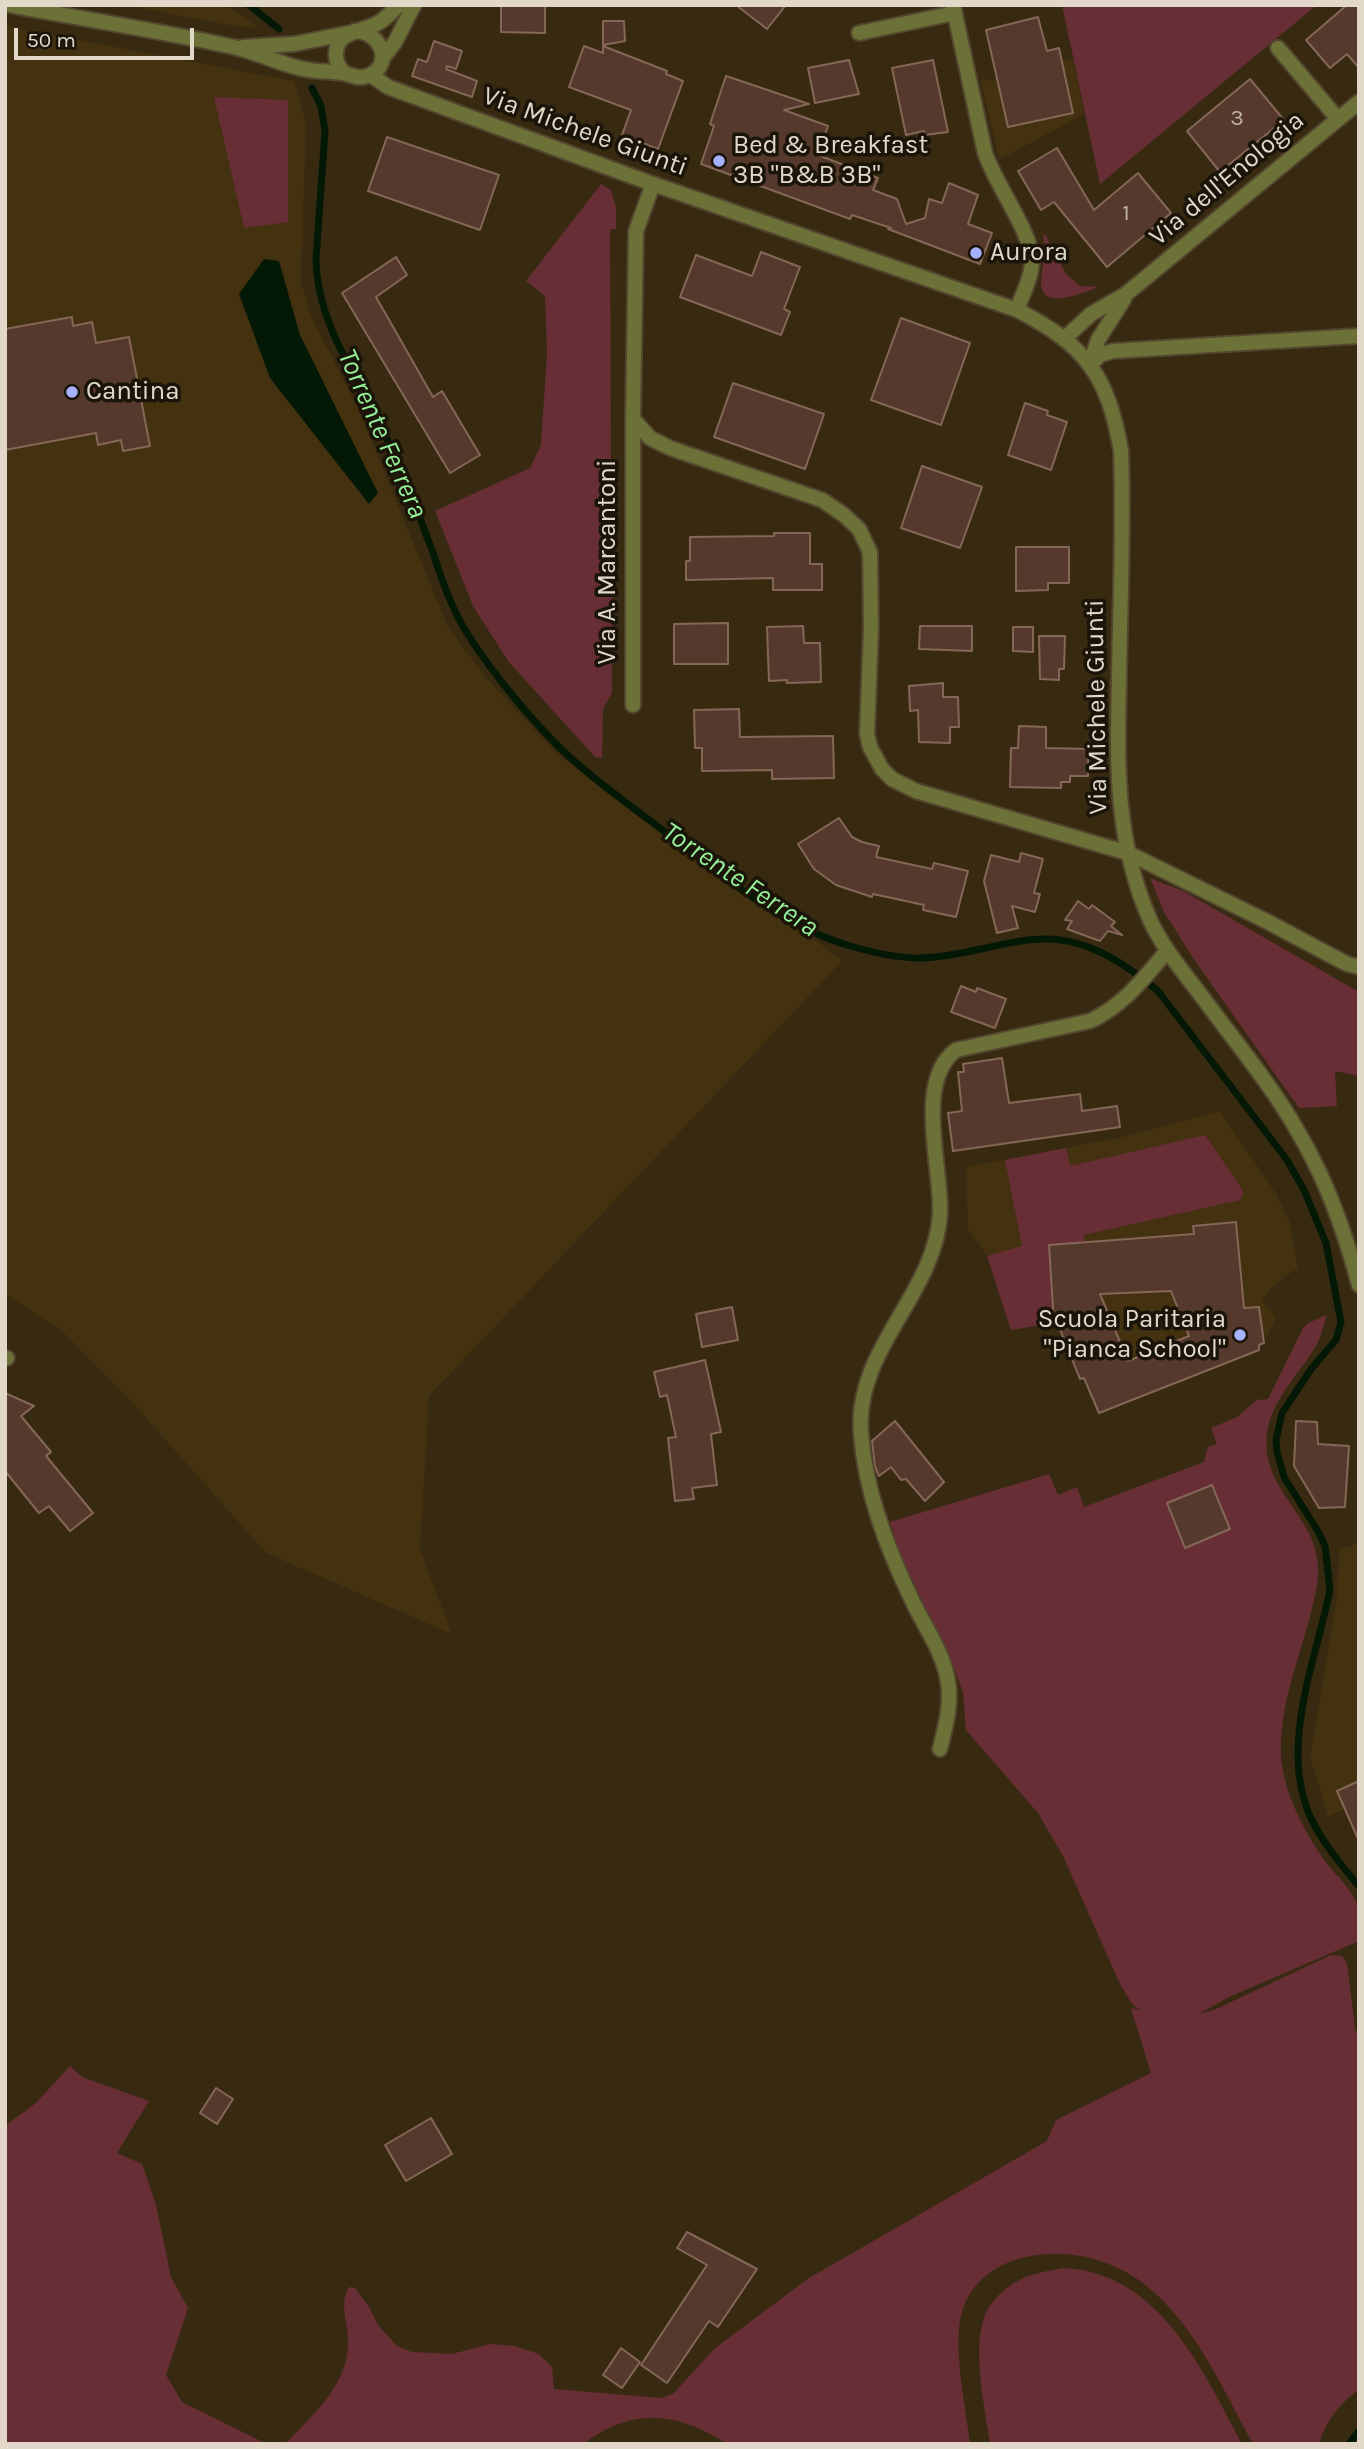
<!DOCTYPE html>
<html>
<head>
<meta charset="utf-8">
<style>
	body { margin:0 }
	#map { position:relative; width:1364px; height:2449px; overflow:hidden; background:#382a11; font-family:Karla,sans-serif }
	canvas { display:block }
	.frame { position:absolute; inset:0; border:7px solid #e1d8c9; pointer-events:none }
	.scale { position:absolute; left:14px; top:28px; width:180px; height:32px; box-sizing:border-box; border:4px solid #e1d8c9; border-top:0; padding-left:9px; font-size:21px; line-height:24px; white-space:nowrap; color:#e1d8c9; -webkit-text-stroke:5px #1a1409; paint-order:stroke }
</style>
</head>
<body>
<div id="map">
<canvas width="1364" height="2449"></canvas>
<div class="frame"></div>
<div class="scale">50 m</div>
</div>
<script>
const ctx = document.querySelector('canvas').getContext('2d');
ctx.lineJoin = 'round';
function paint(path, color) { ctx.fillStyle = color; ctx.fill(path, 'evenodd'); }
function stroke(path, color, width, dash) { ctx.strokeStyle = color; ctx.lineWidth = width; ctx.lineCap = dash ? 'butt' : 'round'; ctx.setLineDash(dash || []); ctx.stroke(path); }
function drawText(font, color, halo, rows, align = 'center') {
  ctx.font = font + ' Karla,sans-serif'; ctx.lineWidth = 7; ctx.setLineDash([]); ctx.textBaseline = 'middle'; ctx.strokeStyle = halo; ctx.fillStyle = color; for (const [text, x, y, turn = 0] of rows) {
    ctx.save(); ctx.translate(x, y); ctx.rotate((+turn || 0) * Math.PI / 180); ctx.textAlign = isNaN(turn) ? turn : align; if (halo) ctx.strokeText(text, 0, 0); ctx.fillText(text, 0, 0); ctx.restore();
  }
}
const built = new Path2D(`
	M 123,5 L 228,5 L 258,28 L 229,25 Z
	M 5,26 L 294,81 L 306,123 L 301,282 L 311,316 L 357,406 L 448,627 L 483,674 L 555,752 L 721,881 L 818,942 L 842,961 L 429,1396 L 420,1550 L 452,1634 L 266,1553 L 131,1401 L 62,1331 L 5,1294 Z
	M 1073,59 L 1084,114 L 999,160 L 981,82 Z
	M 1220,1111 L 1277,1195 L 1290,1223 L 1298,1268 L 1282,1279 L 1268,1292 L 1262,1302 L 1276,1317 L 1268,1335 L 1264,1337 L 1264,1343 L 1099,1413 L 1084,1378 L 1080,1379 L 1057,1322 L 1011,1330 L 987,1256 L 968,1229 L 966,1167 L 1123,1137 Z
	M 1359,1543 L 1359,1803 L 1328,1816 L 1310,1757 L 1337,1596 L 1339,1549 Z`);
const green = new Path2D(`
	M 1062,5 L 1317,5 L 1100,184 Z
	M 214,97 L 288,100 L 288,222 L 244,228 Z
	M 601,184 L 611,190 L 616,208 L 616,229 L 610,229 L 612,693 L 603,709 L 602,758 L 595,757 L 508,661 L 473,606 L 435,511 L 530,468 L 541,445 L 547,353 L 545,296 L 526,281 Z
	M 1045,234 L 1066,274 L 1080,286 L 1098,287 C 1086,292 1043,311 1041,285 C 1041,268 1047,253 1043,236 Z
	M 1150,878 L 1185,892 L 1359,992 L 1359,1076 L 1335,1071 L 1337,1106 L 1299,1108 L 1193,958 L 1164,912 Z
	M 1205,1135 L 1242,1189 L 1243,1195 L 1240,1200 L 1084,1235 L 1085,1242 L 1049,1245 L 1054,1323 L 1011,1330 L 987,1256 L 1022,1246 L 1005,1160 L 1066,1148 L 1070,1166 Z
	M 1327,1315 C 1324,1323 1322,1333 1319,1340 C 1304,1370 1276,1393 1268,1427 C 1256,1484 1311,1512 1317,1558 C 1321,1579 1314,1600 1309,1620 C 1296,1668 1274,1722 1283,1771 C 1288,1801 1310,1842 1329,1866 C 1338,1878 1352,1889 1357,1904 C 1361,1914 1359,1930 1359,1941 L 1229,1997 L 1199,2014 L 1214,2010 L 1331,1955 L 1342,1956 L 1347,1963 L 1355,2029 L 1359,2037 L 1359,2390 C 1339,2403 1326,2421 1319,2444 L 1253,2444 C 1224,2391 1200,2335 1155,2293 C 1117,2258 1061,2244 1012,2261 C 988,2270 969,2287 962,2312 C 952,2345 966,2408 970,2444 L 728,2444 C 677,2412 634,2406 583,2444 L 279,2444 L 288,2441 C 314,2414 350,2382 348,2340 C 348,2322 339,2303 349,2287 L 355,2288 L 369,2307 L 378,2325 L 397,2346 L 412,2352 L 452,2354 L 490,2344 L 515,2346 L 539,2354 L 552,2367 L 554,2389 L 662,2398 L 674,2393 L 715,2348 L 809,2278 L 1047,2141 L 1056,2120 L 1151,2073 L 1131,2008 L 1140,2010 L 1132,2004 L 1120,1984 L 1063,1856 L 1038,1813 L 966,1730 L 963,1692 L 956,1673 L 901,1556 L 890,1522 L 1049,1474 L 1058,1495 L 1077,1487 L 1084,1507 L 1204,1462 L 1208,1447 L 1217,1444 L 1211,1428 L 1237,1417 L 1257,1400 L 1268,1399 L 1303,1328 L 1308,1323 Z
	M 70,2066 L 82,2077 L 149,2101 L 117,2153 L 142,2164 L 156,2205 L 171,2277 L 188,2308 L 166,2375 L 182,2402 L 267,2444 L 5,2444 L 5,2129 L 9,2123 L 36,2103 Z
	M 1064,2268 C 1160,2273 1203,2371 1242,2444 L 990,2444 C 985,2407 973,2356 983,2321 C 987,2304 1003,2289 1018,2281 C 1031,2273 1049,2271 1064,2268 Z`);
const water = new Path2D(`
	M 264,259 L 279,261 L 300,335 L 378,493 L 369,504 L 270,378 L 239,294 Z`);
const stream = new Path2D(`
	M 249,5 L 279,29
	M 312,88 L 321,106 L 325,131 L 316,259 C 317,327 361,381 388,441 C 405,476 418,513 432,550 C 441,577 450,605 465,630 C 493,675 541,733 581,767 C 614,795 650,820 684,846 C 734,885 785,926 847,945 C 870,952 895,958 920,958 C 940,958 961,953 981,949 C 1001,945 1021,939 1042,939 C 1086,937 1126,964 1158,991 L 1287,1160 L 1304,1190 L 1326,1243 L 1341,1322 L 1336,1340 L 1311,1369 L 1282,1413 L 1276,1440 L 1277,1452 L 1284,1477 L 1319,1533 L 1325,1546 L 1330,1590 C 1316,1660 1279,1746 1310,1816 C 1322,1842 1340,1864 1359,1886
	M 1349,2444 L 1359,2431`);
const building = new Path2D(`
	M 501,5 L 545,5 L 545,33 L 501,32 Z
	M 736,5 L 786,5 L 767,29 Z
	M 1347,5 L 1359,5 L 1359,68 L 1347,54 L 1330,68 L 1306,40 Z
	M 1038,17 L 1047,51 L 1059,48 L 1073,113 L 1008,127 L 986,30 Z
	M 603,21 L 624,21 L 625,41 L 603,45 Z
	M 434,41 L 462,51 L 456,69 L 447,66 L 446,69 L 477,81 L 472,97 L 412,76 L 418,59 L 427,62 Z
	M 584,46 L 603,53 L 603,46 L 667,71 L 666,74 L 683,81 L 658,149 L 622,135 L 631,110 L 569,87 Z
	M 849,60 L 859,94 L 815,103 L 808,68 Z
	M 933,60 L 948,132 L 925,135 L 924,131 L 906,135 L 892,68 Z
	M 726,76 L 809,104 L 784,110 L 828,126 L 818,155 L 878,178 L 873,190 L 897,199 L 906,224 L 925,218 L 929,199 L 942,203 L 949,183 L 978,195 L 968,224 L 992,233 L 980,264 L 888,229 L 891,228 L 852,215 L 850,219 L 701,164 L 714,126 L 710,124 Z
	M 1250,79 L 1284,120 L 1220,172 L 1187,131 Z
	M 387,137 L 499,175 L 480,230 L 368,191 Z
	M 1057,148 L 1094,210 L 1138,173 L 1171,213 L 1107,267 L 1054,202 L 1041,210 L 1018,171 Z
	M 761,252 L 800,267 L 784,309 L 790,312 L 781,335 L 680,297 L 696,255 L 752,276 Z
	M 396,257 L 407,275 L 376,297 L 433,397 L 442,391 L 480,455 L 450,473 L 342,293 Z
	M 72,317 L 73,326 L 92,322 L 96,343 L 129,337 L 150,446 L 123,451 L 121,440 L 98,445 L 96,433 L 5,450 L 5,329 Z
	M 901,318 L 970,343 L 941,425 L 871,400 Z
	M 733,383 L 824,414 L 805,469 L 714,437 Z
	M 1025,403 L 1048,411 L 1047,415 L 1067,422 L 1051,470 L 1008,455 Z
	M 922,466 L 982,487 L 960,548 L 901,528 Z
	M 774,533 L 810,533 L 810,564 L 822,564 L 822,590 L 773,590 L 773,578 L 686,580 L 686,561 L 690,561 L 690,537 L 774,536 Z
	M 1016,547 L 1069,547 L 1069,583 L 1048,583 L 1048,590 L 1016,591 Z
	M 728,623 L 728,664 L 674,664 L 674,624 Z
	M 803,626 L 804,643 L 820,643 L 821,682 L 787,683 L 787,680 L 769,681 L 767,627 Z
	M 920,626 L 972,626 L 972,651 L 919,649 Z
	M 1013,627 L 1033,627 L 1033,652 L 1013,651 Z
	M 1039,636 L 1065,636 L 1064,669 L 1059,669 L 1059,680 L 1040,679 Z
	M 943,683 L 943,697 L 958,697 L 959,727 L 950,727 L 950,743 L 919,742 L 918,710 L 910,711 L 909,686 Z
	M 739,709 L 740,737 L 833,736 L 834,778 L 772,779 L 772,770 L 702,771 L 702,748 L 695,748 L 694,710 Z
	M 1019,726 L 1046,727 L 1046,748 L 1088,749 L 1088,776 L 1070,776 L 1070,782 L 1061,782 L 1061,788 L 1010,787 L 1011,748 L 1018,748 Z
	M 839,818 L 852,837 L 862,842 L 879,846 L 876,857 L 932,869 L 934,863 L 968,871 L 956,917 L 923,910 L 924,905 L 873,894 L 872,897 L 836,885 L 814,869 L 798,844 Z
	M 1021,853 L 1043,859 L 1034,893 L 1040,894 L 1035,912 L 1012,906 L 1018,928 L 997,933 L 984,881 L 991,855 L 1019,862 Z
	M 1078,901 L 1089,909 L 1092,905 L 1115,922 L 1111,926 L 1122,935 L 1108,931 L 1100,941 L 1067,929 L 1072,921 L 1065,920 Z
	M 961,986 L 976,992 L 977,988 L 1006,999 L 995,1028 L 951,1012 Z
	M 1002,1058 L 1009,1103 L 1080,1094 L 1082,1111 L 1117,1106 L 1120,1127 L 953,1151 L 948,1113 L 962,1111 L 958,1072 L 964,1072 L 963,1064 Z
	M 1236,1222 L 1244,1308 L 1259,1307 L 1264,1343 L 1259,1345 L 1259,1350 L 1099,1413 L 1084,1378 L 1080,1379 L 1057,1322 L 1054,1323 L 1049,1245 L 1194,1234 L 1193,1226 ZM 1171,1291 L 1189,1336 L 1128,1361 L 1100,1294 Z
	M 732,1307 L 738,1340 L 702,1347 L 696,1314 Z
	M 705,1360 L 721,1432 L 711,1434 L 717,1485 L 692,1488 L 694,1499 L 675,1501 L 668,1438 L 676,1437 L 667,1395 L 660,1397 L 654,1372 Z
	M 5,1393 L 34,1406 L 21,1416 L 51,1452 L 46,1456 L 93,1513 L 70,1531 L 49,1506 L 39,1513 L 5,1471 Z
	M 895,1421 L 944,1482 L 925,1501 L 906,1479 L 901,1480 L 891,1467 L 879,1476 L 875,1467 L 872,1441 Z
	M 1296,1421 L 1317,1422 L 1318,1444 L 1349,1446 L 1345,1507 L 1319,1508 L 1294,1466 Z
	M 1212,1485 L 1230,1529 L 1185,1548 L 1167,1503 Z
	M 1359,1781 L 1359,1841 L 1337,1791 Z
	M 216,2088 L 233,2099 L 217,2124 L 200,2113 Z
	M 431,2118 L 452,2154 L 406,2181 L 385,2145 Z
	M 687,2232 L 757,2269 L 718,2327 L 709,2321 L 667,2383 L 641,2365 L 707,2265 L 677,2248 Z
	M 621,2348 L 640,2362 L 622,2388 L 603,2375 Z`);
const service = new Path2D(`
	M 859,33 L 955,13
	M 1278,48 L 1338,119
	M 1128,853 L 1268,922 L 1347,964 L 1359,967`);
const minor = new Path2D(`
	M 953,5 L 985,153 C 995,183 1030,231 1032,258 C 1033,275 1022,295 1017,310
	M 1064,339 L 1091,314 L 1126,294 L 1359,102
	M 1090,364 L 1098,340 L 1124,299
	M 1090,365 L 1100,355 L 1113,351 L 1359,336
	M 633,419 L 650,438 L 670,448 L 822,500 L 844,515 L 859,529 L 870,552 L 871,628 L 867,734 L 870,747 L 882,769 L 892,779 L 916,791 L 1128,853
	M 633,705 L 633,419 L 636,231 L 653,184
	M 5,1358 L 7,1358
	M 940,1749 C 945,1728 952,1704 948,1682 C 944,1653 924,1626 912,1600 C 887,1548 865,1491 861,1433 C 854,1349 936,1294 940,1213 C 942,1168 914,1081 956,1050 L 1090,1021 C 1123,1006 1144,978 1167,951`);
const tertiary = new Path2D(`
	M 9,5 C 82,19 156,30 229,46 C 253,51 276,62 299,68 C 314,72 327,71 342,73 C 351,74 357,80 367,76 C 394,67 383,32 355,31
	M 243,47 L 294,44 L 349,33
	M 382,59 L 395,42 L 414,5
	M 344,73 C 339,67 335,61 336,53 C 337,30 363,32 378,23 C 386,19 392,11 399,5
	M 371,75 L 388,87 L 653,184 L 1017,310 C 1086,345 1108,376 1121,451 C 1124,527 1120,604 1119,680 C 1117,765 1115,840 1150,920 C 1162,946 1180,968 1197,990 C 1217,1017 1238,1044 1258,1071 C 1310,1141 1337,1202 1359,1285`);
const markers = [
	[719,161,7,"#a5b1fc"],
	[976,253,7,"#a5b1fc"],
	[72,392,7,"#a5b1fc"],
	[1240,1335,7,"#a5b1fc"]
];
const numberNames = [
	["3",1237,118],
	["1",1126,213]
];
const streetNames = [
	["Via Michele Giunti",585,132,20],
	["Via dell'Enologia",1227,179,-40],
	["Via A. Marcantoni",608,562,-90],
	["Via Michele Giunti",1097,707,-91]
];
const poiNames = [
	["Bed & Breakfast",733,146],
	["3B \"B&B 3B\"",733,176],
	["Aurora",990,253],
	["Cantina",86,392],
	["Scuola Paritaria",1226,1320,"right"],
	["\"Pianca School\"",1226,1350,"right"]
];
const waterNames = [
	["Torrente Ferrera",382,434,66],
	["Torrente Ferrera",740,880,34]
];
paint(built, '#433110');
paint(green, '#672e35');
paint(water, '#041806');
stroke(stream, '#041806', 7);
paint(building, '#54392c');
stroke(building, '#856758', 2);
stroke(service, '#53462e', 18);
stroke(minor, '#53462e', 18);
stroke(tertiary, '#53462e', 18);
stroke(service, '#6c7138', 14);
stroke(minor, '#6c7138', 14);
stroke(tertiary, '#6c7138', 14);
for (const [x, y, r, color] of markers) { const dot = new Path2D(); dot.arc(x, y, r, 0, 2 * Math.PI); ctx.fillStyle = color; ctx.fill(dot); stroke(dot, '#1a1409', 2.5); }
drawText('23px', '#beb0a2', null, numberNames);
drawText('26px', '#e1d8c9', '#1a1409', streetNames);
drawText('26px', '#e1d8c9', '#1a1409', poiNames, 'left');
drawText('italic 28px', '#95f09a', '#1a1409', waterNames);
</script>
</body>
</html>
